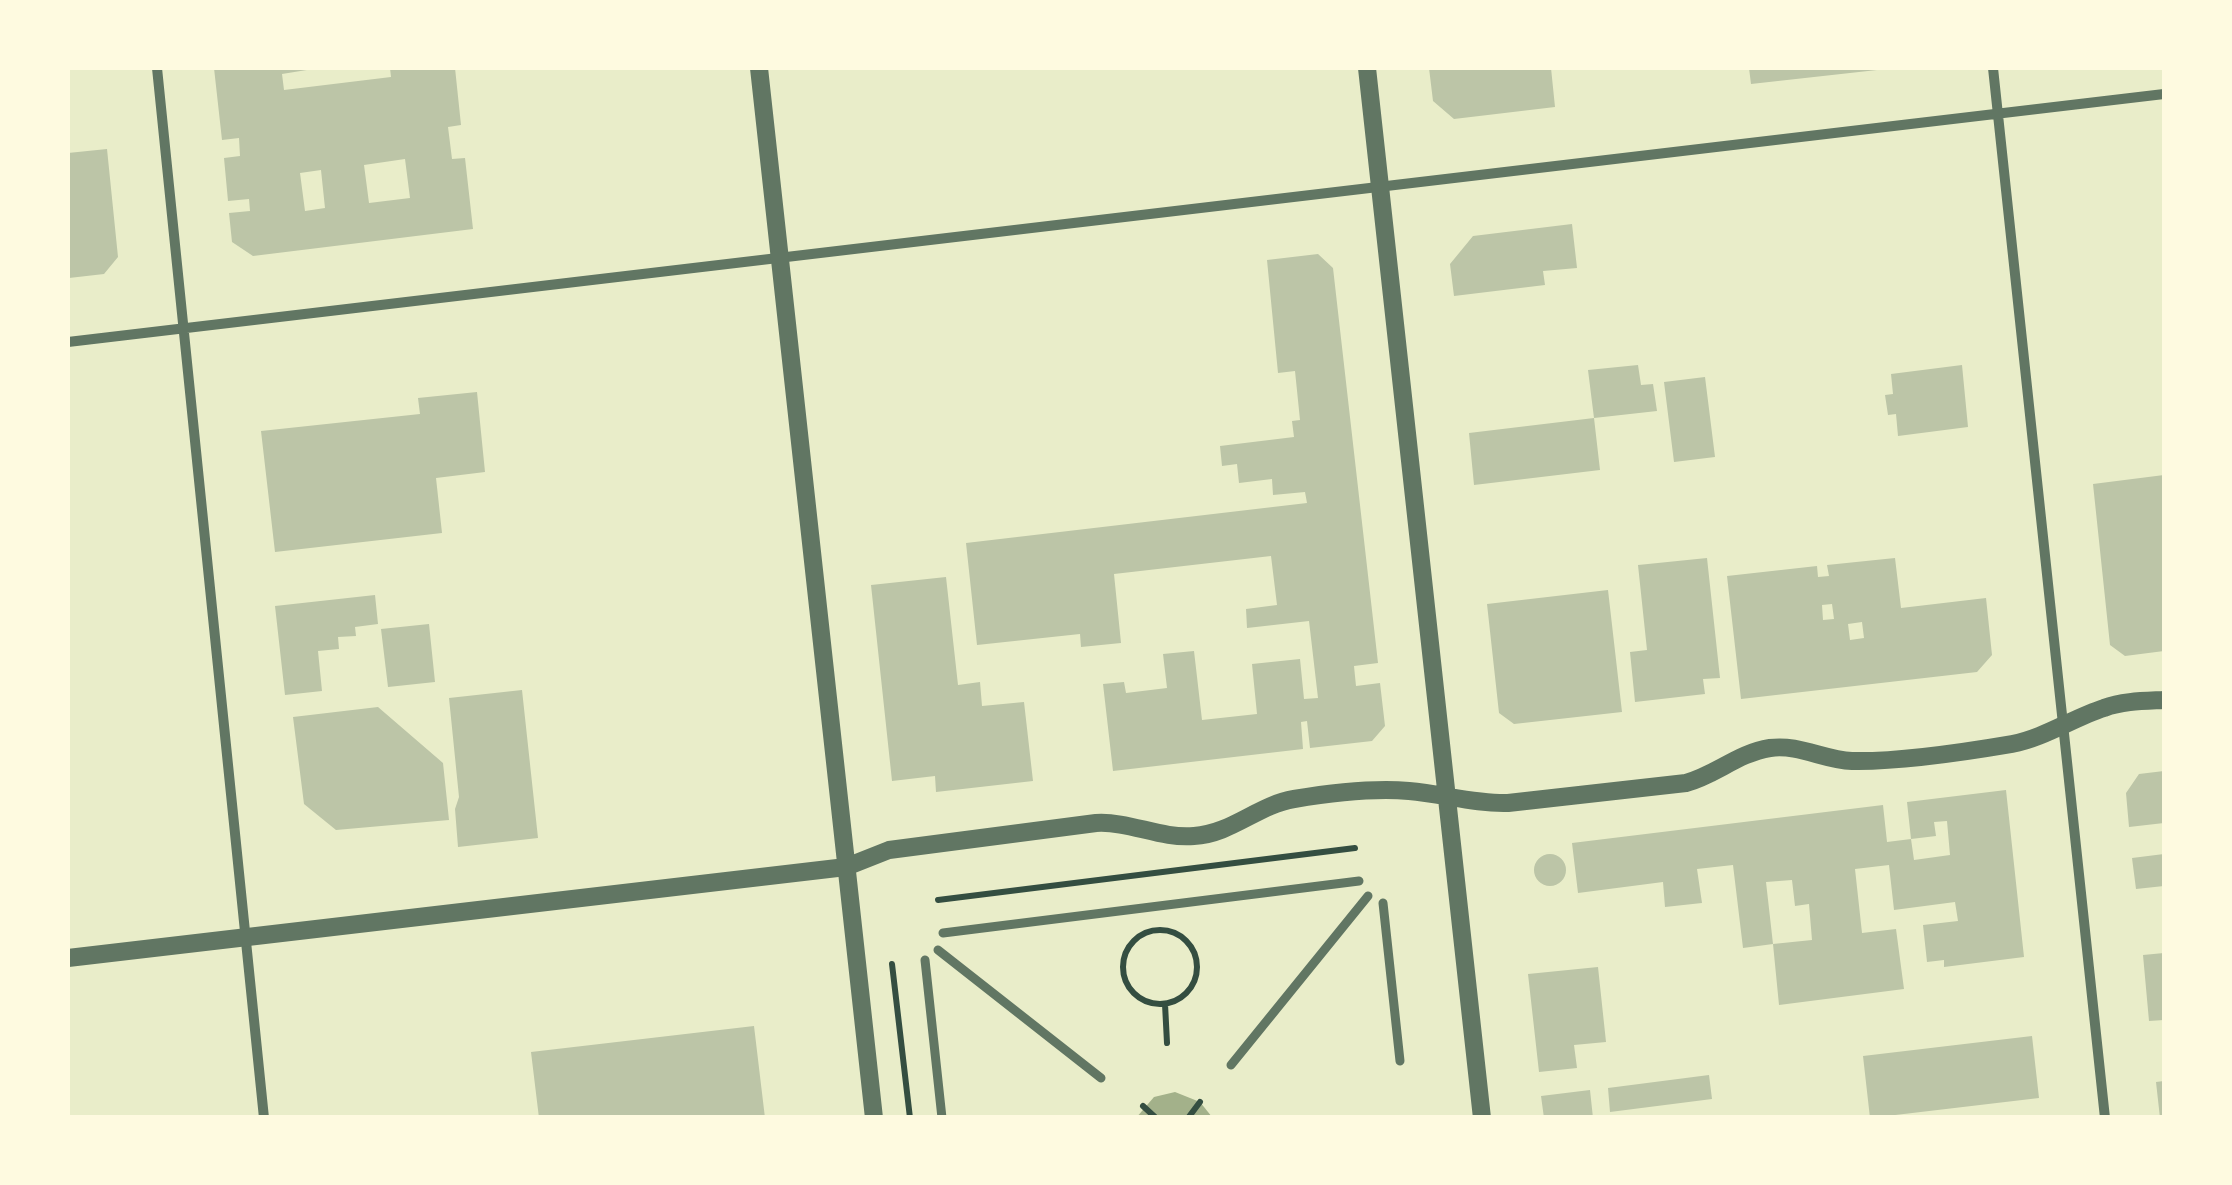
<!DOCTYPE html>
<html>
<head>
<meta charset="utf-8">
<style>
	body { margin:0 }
	#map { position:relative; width:2232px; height:1185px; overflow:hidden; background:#e9edc9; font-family:Roboto,sans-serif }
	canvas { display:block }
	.frame { position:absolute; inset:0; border:70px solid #fefae0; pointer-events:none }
</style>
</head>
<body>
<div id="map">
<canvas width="2232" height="1185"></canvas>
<div class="frame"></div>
</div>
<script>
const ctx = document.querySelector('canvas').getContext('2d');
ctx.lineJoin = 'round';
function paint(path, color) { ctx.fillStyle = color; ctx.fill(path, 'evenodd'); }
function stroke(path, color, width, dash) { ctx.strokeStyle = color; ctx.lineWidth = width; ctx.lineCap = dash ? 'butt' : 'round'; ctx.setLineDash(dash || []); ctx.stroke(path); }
const water = new Path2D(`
	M 1175,1092 L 1200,1102 L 1212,1117 L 1136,1118 L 1154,1097 Z`);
const building = new Path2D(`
	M 214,68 L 319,68 L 282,74 L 284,90 L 391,77 L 390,68 L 455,68 L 461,125 L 448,127 L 452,159 L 465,158 L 473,229 L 253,256 L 232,242 L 229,213 L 250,211 L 249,199 L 228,201 L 224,158 L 240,156 L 239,138 L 222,140 ZM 405,159 L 410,198 L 369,203 L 364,165 ZM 321,170 L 325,208 L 305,211 L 300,173 Z
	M 1429,68 L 1551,68 L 1555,107 L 1454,119 L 1433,101 Z
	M 1749,68 L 1877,68 L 1877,70 L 1751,84 Z
	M 107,149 L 118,257 L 104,274 L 69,278 L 68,153 Z
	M 1572,224 L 1577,268 L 1543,271 L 1545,285 L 1454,296 L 1450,264 L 1473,236 Z
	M 1318,254 L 1333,268 L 1378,663 L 1354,666 L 1356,686 L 1380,683 L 1385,726 L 1372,741 L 1310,748 L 1307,721 L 1301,722 L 1303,749 L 1113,771 L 1103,684 L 1124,682 L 1126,693 L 1167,688 L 1163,654 L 1194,651 L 1202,720 L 1257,714 L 1252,664 L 1300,659 L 1304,699 L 1318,698 L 1309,621 L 1247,628 L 1246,609 L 1277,605 L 1271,556 L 1114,574 L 1121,643 L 1081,647 L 1080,634 L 977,645 L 966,543 L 1307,503 L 1305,492 L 1273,495 L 1272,479 L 1239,483 L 1237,464 L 1222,466 L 1220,446 L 1294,437 L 1292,421 L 1300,420 L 1295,371 L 1278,373 L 1267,260 Z
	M 1638,365 L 1641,385 L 1653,384 L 1657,411 L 1594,418 L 1588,370 Z
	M 1962,365 L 1968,427 L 1898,436 L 1896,414 L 1888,415 L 1885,395 L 1893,394 L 1891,374 Z
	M 1705,377 L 1715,457 L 1674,462 L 1664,382 Z
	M 477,392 L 485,472 L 436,478 L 442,533 L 275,552 L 261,431 L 420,414 L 418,398 Z
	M 1594,418 L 1600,470 L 1474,485 L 1469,433 Z
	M 2164,475 L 2164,651 L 2125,656 L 2110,645 L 2093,484 Z
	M 1707,558 L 1720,678 L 1703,679 L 1705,694 L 1635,702 L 1630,652 L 1647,650 L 1638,565 Z
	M 1895,558 L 1901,608 L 1986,598 L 1992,655 L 1977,672 L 1741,699 L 1727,576 L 1817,566 L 1818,577 L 1829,576 L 1827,565 ZM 1832,604 L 1834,619 L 1823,620 L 1822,605 ZM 1862,622 L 1864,638 L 1850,640 L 1848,624 Z
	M 946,577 L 958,685 L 980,682 L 982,706 L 1024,702 L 1033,781 L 936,792 L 935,776 L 892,781 L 871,585 Z
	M 1608,590 L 1622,712 L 1514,724 L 1499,713 L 1487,604 Z
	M 375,595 L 378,624 L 355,627 L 356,636 L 338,637 L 339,649 L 318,651 L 322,691 L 285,695 L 275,606 Z
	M 429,624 L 435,682 L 388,687 L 381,629 Z
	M 522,690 L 538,838 L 458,847 L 455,809 L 459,797 L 449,698 Z
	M 378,707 L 443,763 L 449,820 L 336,830 L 304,804 L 293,717 Z
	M 2164,771 L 2164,823 L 2129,827 L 2126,793 L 2139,774 Z
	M 2006,790 L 2024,957 L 1944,967 L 1944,960 L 1927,962 L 1923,925 L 1958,921 L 1955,902 L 1894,910 L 1889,865 L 1855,869 L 1862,933 L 1896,929 L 1904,989 L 1779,1005 L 1773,944 L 1812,940 L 1809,904 L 1795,906 L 1792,880 L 1766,882 L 1773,944 L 1743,948 L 1733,865 L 1697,869 L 1702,903 L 1665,907 L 1663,882 L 1578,893 L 1572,843 L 1883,805 L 1887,842 L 1911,839 L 1914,860 L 1950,855 L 1947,821 L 1934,822 L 1936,836 L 1911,839 L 1907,802 Z
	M1534 870a16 16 0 1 1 32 0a16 16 0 1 1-32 0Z
	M 2164,854 L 2164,886 L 2136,889 L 2132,858 Z
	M 2164,953 L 2164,1020 L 2149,1021 L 2143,955 Z
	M 1598,967 L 1606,1042 L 1574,1045 L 1577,1068 L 1539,1072 L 1528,974 Z
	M 754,1026 L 765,1118 L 539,1118 L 531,1052 Z
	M 2032,1036 L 2039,1098 L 1870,1118 L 1863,1056 Z
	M 1709,1075 L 1712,1099 L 1610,1112 L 1608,1088 Z
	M 2164,1081 L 2164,1118 L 2160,1118 L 2156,1082 Z
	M 1590,1090 L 1593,1118 L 1544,1118 L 1541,1096 Z`);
const path = new Path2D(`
	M 938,900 L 1355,848
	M1123 967a37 37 0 1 1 74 0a37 37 0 1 1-74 0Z
	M 892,964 L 910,1118
	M 1165,1004 L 1167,1043
	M 1143,1106 L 1156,1118
	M 1188,1118 L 1200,1102`);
const pedestrian = new Path2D(`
	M 1383,903 L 1400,1061
	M 943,933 L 1359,881
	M 938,950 L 1101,1078
	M 925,960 L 942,1118
	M 1231,1065 L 1368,896`);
const minor = new Path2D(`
	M 157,68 L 264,1118
	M 1993,68 L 2105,1118
	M 68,342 L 2164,94`);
const tertiary = new Path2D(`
	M 759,68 L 874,1118
	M 1367,68 L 1482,1118
	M 68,958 L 846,867 L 889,850 L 1096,823 C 1130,821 1160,839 1194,836 C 1231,834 1258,805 1294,799 C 1330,793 1373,788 1409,791 C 1443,794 1475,804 1508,803 L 1686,783 C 1716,775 1738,753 1770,748 C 1799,744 1824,760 1852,761 C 1899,762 1965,752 2012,744 C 2044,738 2073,718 2104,708 C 2123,701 2144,701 2164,700`);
paint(water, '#a3b18a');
paint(building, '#bcc5a7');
stroke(path, '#344e41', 6);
stroke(pedestrian, '#617663', 9);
stroke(minor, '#617663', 10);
stroke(tertiary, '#617663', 18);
</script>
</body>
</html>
